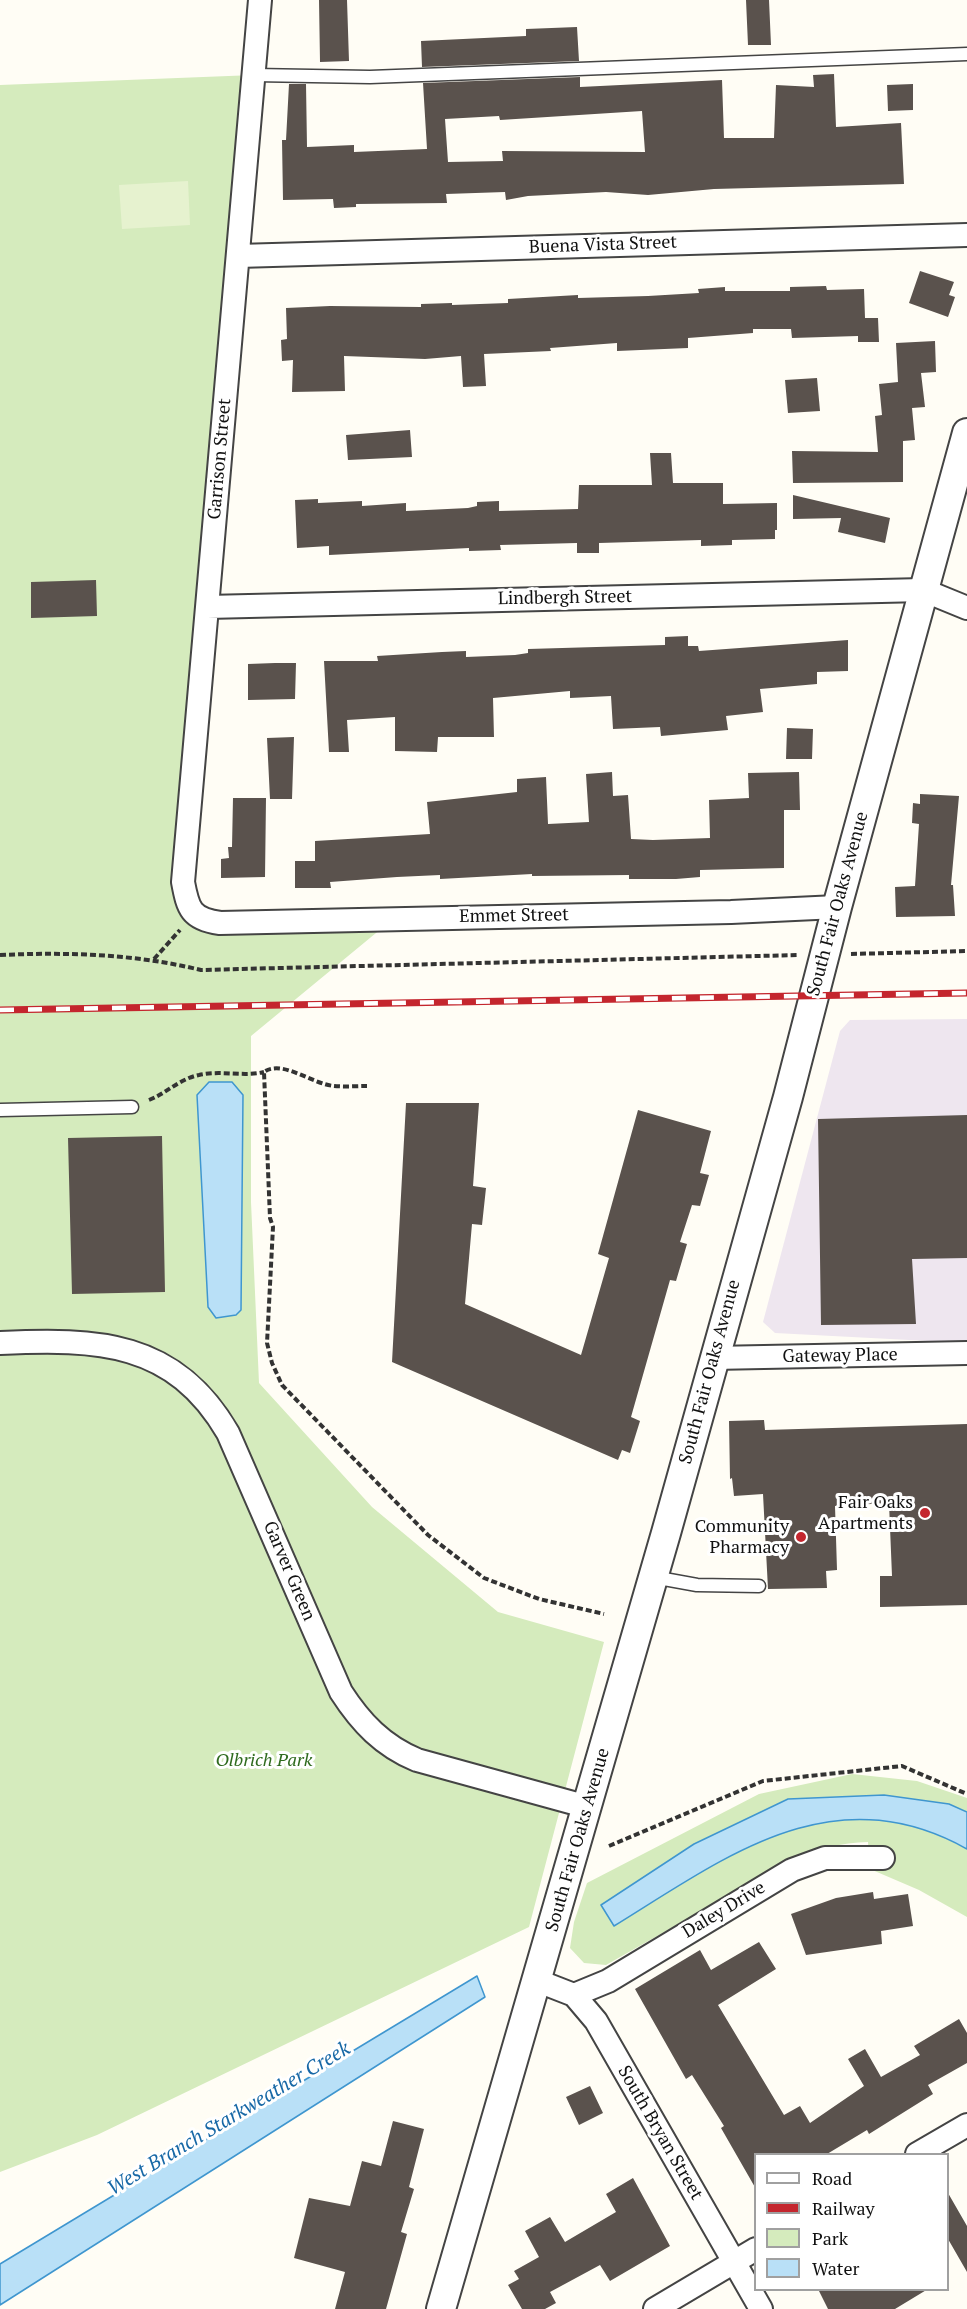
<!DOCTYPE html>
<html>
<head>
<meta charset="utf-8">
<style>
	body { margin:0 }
	#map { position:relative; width:967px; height:2309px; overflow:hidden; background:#fffdf5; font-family:"PT Serif",serif }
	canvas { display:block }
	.legend { position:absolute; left:754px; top:2153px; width:195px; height:138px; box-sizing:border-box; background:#fff; border:2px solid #a0a0a0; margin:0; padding:8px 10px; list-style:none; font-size:18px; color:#111 }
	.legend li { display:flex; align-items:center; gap:12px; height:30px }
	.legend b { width:30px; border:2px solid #a0a0a0 }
</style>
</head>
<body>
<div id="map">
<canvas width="967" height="2309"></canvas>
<ul class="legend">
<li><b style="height:8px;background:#fff"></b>Road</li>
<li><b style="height:8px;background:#c4262e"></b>Railway</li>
<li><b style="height:16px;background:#d5ebbd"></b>Park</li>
<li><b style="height:16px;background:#b9e0f7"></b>Water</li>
</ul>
</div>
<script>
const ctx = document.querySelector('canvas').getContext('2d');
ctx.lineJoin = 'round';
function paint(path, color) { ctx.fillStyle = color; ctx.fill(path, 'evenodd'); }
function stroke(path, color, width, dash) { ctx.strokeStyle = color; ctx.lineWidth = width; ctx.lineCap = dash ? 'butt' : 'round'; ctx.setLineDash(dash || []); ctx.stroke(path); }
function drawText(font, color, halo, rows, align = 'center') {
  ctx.font = font + ' "PT Serif",serif'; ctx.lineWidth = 6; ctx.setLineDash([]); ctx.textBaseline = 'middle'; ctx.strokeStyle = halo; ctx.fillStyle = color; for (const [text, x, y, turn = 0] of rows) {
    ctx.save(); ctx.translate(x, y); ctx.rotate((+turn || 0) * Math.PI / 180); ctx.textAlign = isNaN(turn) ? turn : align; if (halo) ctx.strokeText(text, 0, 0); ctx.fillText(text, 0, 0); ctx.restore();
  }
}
const industrial = new Path2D(`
	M 967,1019 L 967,1343 L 775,1333 L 763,1322 L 840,1031 L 850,1020 Z`);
const green = new Path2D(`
	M 254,75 L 183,882 L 194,914 L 393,919 L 251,1036 L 251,1202 L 259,1383 L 372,1507 L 498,1612 L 604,1642 L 529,1927 L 97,2135 L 0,2172 L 0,85 Z
	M 852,1774 L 917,1781 L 967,1798 L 967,1917 L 919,1890 L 870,1869 L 868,1842 C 841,1843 818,1848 793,1859 L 606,1965 L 584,1963 L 570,1948 L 574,1922 L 587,1883 L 759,1794 Z`);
const pitch = new Path2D(`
	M 188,181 L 190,225 L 122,229 L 119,185 Z`);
const water = new Path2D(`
	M 209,1082 L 232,1082 L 243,1095 L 241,1310 L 236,1315 L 216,1318 L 208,1307 L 197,1095 Z
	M 884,1795 L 949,1804 L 967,1812 L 967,1849 C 832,1774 726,1857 614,1926 L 601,1905 L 694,1844 L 788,1799 Z
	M 477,1976 L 485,1997 L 0,2305 L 0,2264 Z`);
const building = new Path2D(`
	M 319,0 L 347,0 L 349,61 L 320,62 Z
	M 746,0 L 769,0 L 771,45 L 748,45 Z
	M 577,27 L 579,61 L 422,67 L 421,41 L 526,36 L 526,29 Z
	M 834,74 L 836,127 L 901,123 L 904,184 L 714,189 L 648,195 L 606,192 L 528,196 L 506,200 L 505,192 L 446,194 L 447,203 L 356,204 L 356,207 L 334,208 L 333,199 L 283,200 L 282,140 L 286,140 L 289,84 L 306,84 L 307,147 L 354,145 L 354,152 L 427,149 L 423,83 L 580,77 L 580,87 L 722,80 L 724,138 L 774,138 L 776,85 L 814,87 L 813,75 ZM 642,111 L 645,152 L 502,151 L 503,161 L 448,162 L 445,119 L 499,116 L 500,120 Z
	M 913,84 L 913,110 L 888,111 L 887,85 Z
	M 920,271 L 954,282 L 949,295 L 955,297 L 948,317 L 909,303 Z
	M 826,286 L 827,290 L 864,289 L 865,318 L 878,318 L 879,342 L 858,342 L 858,336 L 792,338 L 791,329 L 753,329 L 753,333 L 688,338 L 688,348 L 617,351 L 617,343 L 550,348 L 551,351 L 484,354 L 486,386 L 463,387 L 461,356 L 425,359 L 344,356 L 345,391 L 292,392 L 293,360 L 282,361 L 281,340 L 287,339 L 286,308 L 330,306 L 421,307 L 421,304 L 452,303 L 452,305 L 508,303 L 508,299 L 578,295 L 578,298 L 648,296 L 699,293 L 698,289 L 725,287 L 725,291 L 790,291 L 790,287 Z
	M 935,341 L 936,372 L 921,373 L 925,407 L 912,408 L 915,440 L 903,441 L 903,482 L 793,483 L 792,451 L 878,452 L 875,416 L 882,415 L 879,384 L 898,382 L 896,343 Z
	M 817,378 L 820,411 L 788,413 L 785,380 Z
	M 410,430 L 412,457 L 348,460 L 346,435 Z
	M 650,453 L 671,453 L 673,483 L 723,483 L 723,504 L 777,503 L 777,530 L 775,530 L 775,539 L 732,540 L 732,545 L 701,546 L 701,540 L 599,543 L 599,553 L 577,553 L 577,543 L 500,545 L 501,550 L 469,551 L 469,548 L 329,555 L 329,546 L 297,548 L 295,500 L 318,499 L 318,503 L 362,501 L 362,506 L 406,503 L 406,511 L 468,508 L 477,506 L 477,502 L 499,501 L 499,511 L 578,509 L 579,485 L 652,485 Z
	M 793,495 L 890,518 L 885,543 L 838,532 L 841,518 L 793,519 Z
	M 96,580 L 97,616 L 31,618 L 31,582 Z
	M 688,636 L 688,646 L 698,646 L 699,651 L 848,640 L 848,671 L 817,672 L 817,684 L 760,689 L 763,712 L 726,716 L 728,730 L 661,736 L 660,727 L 613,729 L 611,696 L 570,698 L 570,691 L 493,698 L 494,737 L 438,737 L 437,752 L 395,751 L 395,717 L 347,720 L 349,752 L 329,752 L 324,661 L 378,661 L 377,656 L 442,652 L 466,651 L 466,657 L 515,655 L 528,653 L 528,649 L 665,645 L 665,637 Z
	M 275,663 L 296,663 L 295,699 L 248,700 L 248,664 Z
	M 787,728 L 813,729 L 812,759 L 786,759 Z
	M 294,737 L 292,799 L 270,799 L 267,738 Z
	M 612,772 L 613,796 L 628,795 L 631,839 L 653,840 L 710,838 L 709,800 L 749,798 L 748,773 L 799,772 L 800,810 L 784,810 L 784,868 L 700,870 L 700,877 L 676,879 L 629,879 L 629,875 L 532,876 L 532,874 L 440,879 L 440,875 L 397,877 L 330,882 L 331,888 L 295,888 L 295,861 L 315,861 L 315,841 L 430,834 L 427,802 L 517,792 L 517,779 L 546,777 L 548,824 L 589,822 L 586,774 Z
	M 920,794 L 959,796 L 951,885 L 953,885 L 955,916 L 896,917 L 895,887 L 915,886 L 919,824 L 912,823 L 913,803 L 920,804 Z
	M 233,798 L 266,798 L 265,877 L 221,878 L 221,859 L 229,858 L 228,847 L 232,847 Z
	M 406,1103 L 479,1103 L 473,1186 L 486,1188 L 482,1225 L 472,1224 L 465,1304 L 581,1355 L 609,1258 L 598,1254 L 638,1110 L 711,1131 L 700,1173 L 709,1175 L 700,1206 L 692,1205 L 680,1242 L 687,1244 L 676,1281 L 670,1280 L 631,1417 L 640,1421 L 630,1453 L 622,1450 L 618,1460 L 392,1362 Z
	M 967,1115 L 967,1258 L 912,1259 L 916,1324 L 821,1325 L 818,1119 Z
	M 162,1136 L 165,1292 L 72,1294 L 68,1138 Z
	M 764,1420 L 765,1430 L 967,1424 L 967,1605 L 880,1607 L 880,1576 L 892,1576 L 889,1503 L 835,1506 L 837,1570 L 826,1571 L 827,1588 L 768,1589 L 763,1494 L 734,1496 L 732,1478 L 730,1479 L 729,1421 Z
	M 873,1892 L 874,1899 L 908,1894 L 913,1926 L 881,1931 L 882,1944 L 806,1955 L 791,1914 L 836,1898 Z
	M 759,1942 L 776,1969 L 718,2005 L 784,2115 L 800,2106 L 810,2123 L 864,2086 L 848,2059 L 865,2049 L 881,2077 L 920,2055 L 914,2046 L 959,2019 L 967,2033 L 967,2063 L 928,2085 L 933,2094 L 869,2134 L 867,2130 L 827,2154 L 756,2154 L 756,2189 L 721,2128 L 724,2126 L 692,2075 L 686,2079 L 635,1989 L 700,1950 L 711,1970 Z
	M 590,2086 L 603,2113 L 579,2125 L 566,2097 Z
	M 393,2121 L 424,2129 L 409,2187 L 414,2189 L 401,2232 L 407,2234 L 386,2309 L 335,2309 L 345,2272 L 294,2258 L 309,2198 L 350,2206 L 362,2161 L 381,2166 Z
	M 633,2178 L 670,2246 L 610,2281 L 600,2265 L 550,2292 L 556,2303 L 545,2309 L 522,2309 L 508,2285 L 519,2279 L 514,2271 L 539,2257 L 525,2231 L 550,2217 L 565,2242 L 616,2212 L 606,2194 Z
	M 948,2193 L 967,2226 L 967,2272 L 948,2239 Z
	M 818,2289 L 928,2289 L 895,2309 L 828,2309 Z`);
const path = new Path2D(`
	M 851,954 L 967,951
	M 0,955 C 68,952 135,954 201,970 L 798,955
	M 154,959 L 180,930
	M 367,1086 C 357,1086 345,1087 334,1086 C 312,1084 282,1059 264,1072 L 270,1218 L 273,1227 L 267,1343 L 272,1363 L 282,1385 L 428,1535 L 484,1578 L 539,1599 L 604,1614
	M 149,1100 C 167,1093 179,1079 199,1075 C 221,1070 243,1077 264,1072
	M 609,1846 L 763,1781 L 902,1766 L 967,1794`);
const service = new Path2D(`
	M 254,75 L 370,77 L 967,54
	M 0,1110 L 132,1107
	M 653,1577 L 697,1585 L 759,1586`);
const minor = new Path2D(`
	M 260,0 L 183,882 C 188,909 191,919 220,923 L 731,912 L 837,907
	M 238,256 L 967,235
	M 207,607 L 923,590 L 967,608
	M 0,1343 C 97,1339 174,1340 228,1433 L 341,1692 C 361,1723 383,1746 417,1760 L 588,1807
	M 713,1358 L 967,1353
	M 538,1981 L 574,1995 L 596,2021 L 761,2309
	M 574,1995 L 608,1981 L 792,1870 L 825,1858 L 883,1858
	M 917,2154 L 967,2125
	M 655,2309 L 756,2249`);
const tertiary = new Path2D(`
	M 441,2309 L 666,1533 L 788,1097 L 837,907 L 967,433`);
const rail = new Path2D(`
	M 0,1010 L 967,993`);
const markers = [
	[925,1513,6,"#c4262e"],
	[801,1537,6,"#c4262e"]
];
const streetNames = [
	["Buena Vista Street",603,245,-2],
	["Garrison Street",220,459,-85],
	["Lindbergh Street",565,598,-1],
	["South Fair Oaks Avenue",838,904,-75],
	["Emmet Street",514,916,-1],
	["Gateway Place",840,1356,-1],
	["South Fair Oaks Avenue",710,1372,-75],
	["Garver Green",289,1571,67],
	["South Fair Oaks Avenue",578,1840,-74],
	["Daley Drive",724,1910,-31],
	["South Bryan Street",660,2133,60]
];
const poiNames = [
	["Fair Oaks",913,1503],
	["Apartments",913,1524],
	["Community",789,1527],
	["Pharmacy",789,1548]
];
const parkNames = [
	["Olbrich Park",264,1761]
];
const waterNames = [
	["West Branch Starkweather Creek",229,2119,-31]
];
paint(industrial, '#eee6ef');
paint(green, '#d5ebbd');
paint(pitch, '#e6f2cf');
paint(water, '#b9e0f7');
stroke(water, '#3f96cf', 1.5);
paint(building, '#5a524d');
stroke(service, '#444', 15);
stroke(minor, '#444', 26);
stroke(tertiary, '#444', 32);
stroke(path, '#333', 4, [6, 3]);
stroke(service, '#fff', 12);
stroke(minor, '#fff', 22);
stroke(tertiary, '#fff', 28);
stroke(rail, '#c4262e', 7);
stroke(rail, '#fff', 4.5, [14]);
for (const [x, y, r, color] of markers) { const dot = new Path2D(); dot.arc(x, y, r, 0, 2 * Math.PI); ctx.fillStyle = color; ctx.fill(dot); stroke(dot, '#fff', 2); }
drawText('18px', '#111', '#fff', streetNames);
drawText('18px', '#111', '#fff', poiNames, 'right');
drawText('italic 18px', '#2f6b1f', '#fff', parkNames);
drawText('italic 20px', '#1768a6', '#fff', waterNames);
</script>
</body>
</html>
